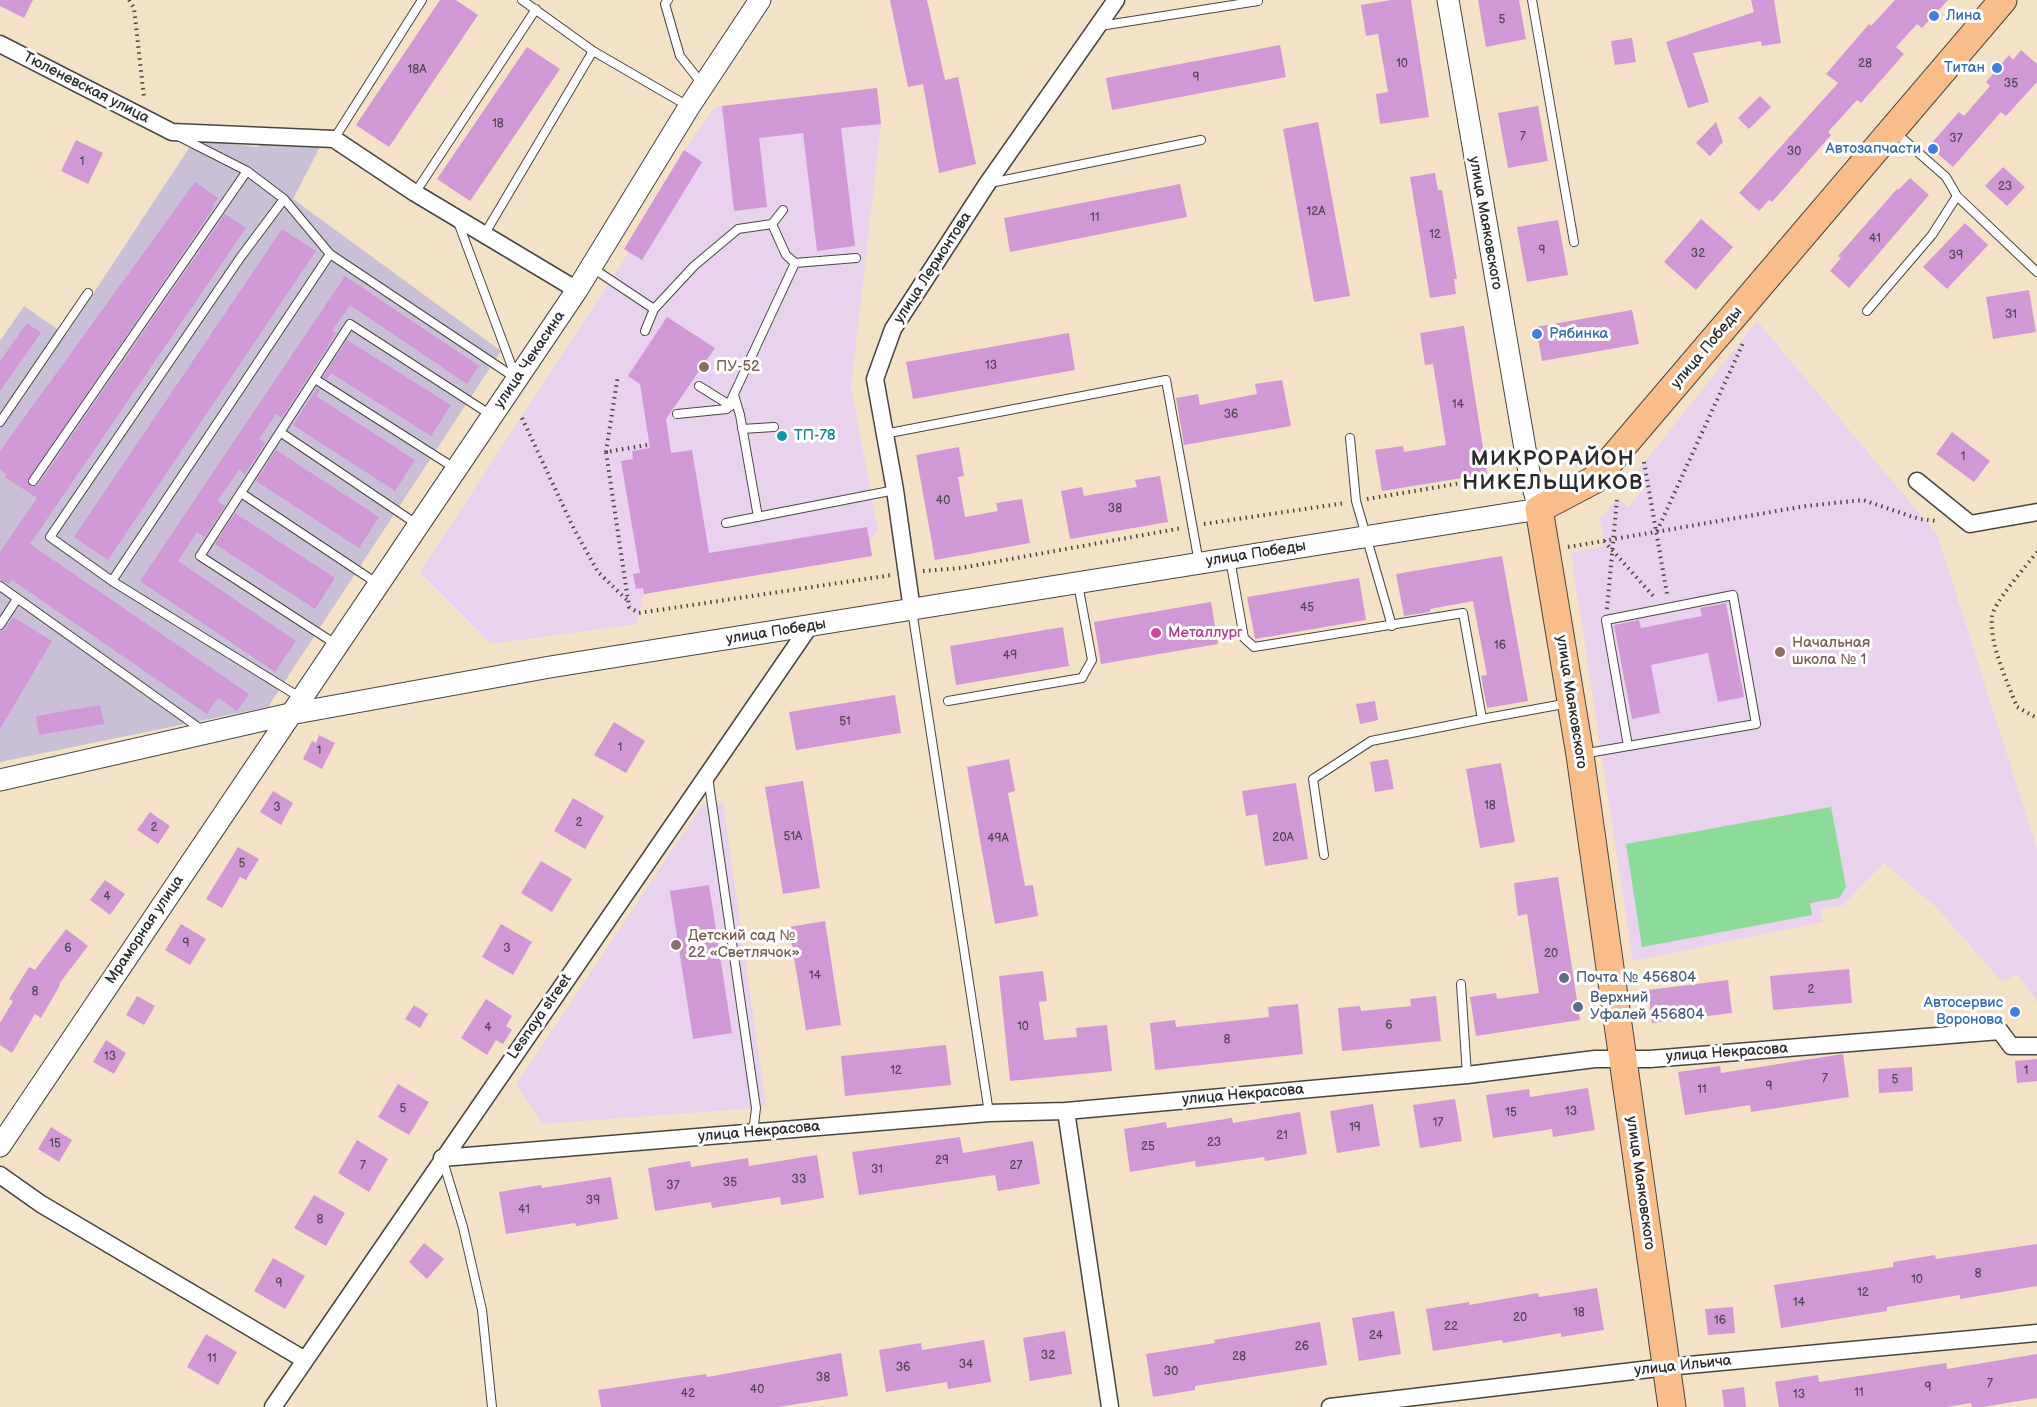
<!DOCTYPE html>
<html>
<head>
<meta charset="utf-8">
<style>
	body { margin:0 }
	canvas { display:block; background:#f4e2c7 }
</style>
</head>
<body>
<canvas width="2037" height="1407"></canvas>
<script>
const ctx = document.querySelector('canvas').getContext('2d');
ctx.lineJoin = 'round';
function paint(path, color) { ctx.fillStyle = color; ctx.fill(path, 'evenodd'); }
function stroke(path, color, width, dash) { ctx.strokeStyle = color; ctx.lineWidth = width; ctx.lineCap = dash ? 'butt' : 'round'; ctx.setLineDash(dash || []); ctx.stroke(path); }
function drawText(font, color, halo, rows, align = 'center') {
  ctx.font = font + ' "Balsamiq Sans",sans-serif'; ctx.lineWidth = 6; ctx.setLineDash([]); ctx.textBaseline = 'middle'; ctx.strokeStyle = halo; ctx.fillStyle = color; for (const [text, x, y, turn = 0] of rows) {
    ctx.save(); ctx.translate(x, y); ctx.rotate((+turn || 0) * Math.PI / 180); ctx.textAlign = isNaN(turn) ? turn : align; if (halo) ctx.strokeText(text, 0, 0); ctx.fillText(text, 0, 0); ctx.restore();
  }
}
const built = new Path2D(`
	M 877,88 L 881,124 L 851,387 L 878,530 L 870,541 L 872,556 L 644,594 L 637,624 L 491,644 L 420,572 L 629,252 L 624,249 L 684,150 L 715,107 Z
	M 1757,321 L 1937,534 L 2037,849 L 2037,1002 L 2017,974 L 2002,982 L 1936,907 L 1884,863 L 1854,893 L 1844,905 L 1821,909 L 1823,922 L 1633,961 L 1571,553 L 1604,546 L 1600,518 L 1617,499 L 1629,507 L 1643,490 L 1632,478 Z
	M 723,802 L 766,1105 L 756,1108 L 543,1124 L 516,1085 L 702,805 Z`);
const industrial = new Path2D(`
	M 291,129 L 320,147 L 293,199 L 501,351 L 268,707 L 0,762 L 0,341 L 24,306 L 66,335 L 195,139 L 257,147 Z`);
const green = new Path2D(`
	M 1831,807 L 1846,887 L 1839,898 L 1810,903 L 1812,915 L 1642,947 L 1626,844 Z`);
const building = new Path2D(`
	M 0,0 L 33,0 L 24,18 L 0,6 Z
	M 440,0 L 456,0 L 478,15 L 389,147 L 356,125 Z
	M 890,0 L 927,0 L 945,80 L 958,77 L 976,164 L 939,173 L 923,84 L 908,87 Z
	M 1391,0 L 1411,0 L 1429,117 L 1380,124 L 1376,94 L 1388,92 L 1378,34 L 1366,36 L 1361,5 Z
	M 1478,0 L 1519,0 L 1526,39 L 1486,47 Z
	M 1751,0 L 1774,0 L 1781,43 L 1762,46 L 1761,41 L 1693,53 L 1709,102 L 1688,108 L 1666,42 L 1754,12 Z
	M 1895,0 L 1948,0 L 1922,28 L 1917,24 L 1896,47 L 1904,54 L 1861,103 L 1857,100 L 1828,132 L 1831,135 L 1772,202 L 1769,200 L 1759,211 L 1739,193 L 1838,83 L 1826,74 L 1869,24 L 1871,26 Z
	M 1632,38 L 1636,62 L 1615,65 L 1611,41 Z
	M 1280,45 L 1286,77 L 1112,110 L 1106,78 Z
	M 527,47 L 560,69 L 470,201 L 437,179 Z
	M 2021,50 L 2037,64 L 2037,82 L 2006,116 L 2001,112 L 1953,167 L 1929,146 L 1959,112 L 1964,116 L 1990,86 L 1986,82 L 2009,55 L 2013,60 Z
	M 877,88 L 881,124 L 841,128 L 855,246 L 817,251 L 803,133 L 759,138 L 767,207 L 734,211 L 722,106 Z
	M 1760,96 L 1771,107 L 1749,129 L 1738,118 Z
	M 1538,106 L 1548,161 L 1508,168 L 1498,113 Z
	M 1318,122 L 1350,296 L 1314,302 L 1283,129 Z
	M 1716,122 L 1723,142 L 1710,156 L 1696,143 Z
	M 76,140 L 103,153 L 88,184 L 61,171 Z
	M 684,150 L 702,162 L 642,260 L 624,249 Z
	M 2003,167 L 2025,187 L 2007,206 L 1985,186 Z
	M 1435,173 L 1438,190 L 1442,190 L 1457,279 L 1454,279 L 1456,294 L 1430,298 L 1410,177 Z
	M 1910,178 L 1929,195 L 1849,288 L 1830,271 L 1841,258 L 1838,256 L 1897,189 L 1898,190 Z
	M 195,182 L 218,198 L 213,206 L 214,207 L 27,481 L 32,487 L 38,485 L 225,214 L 246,228 L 30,544 L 249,694 L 237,711 L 218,698 L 207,714 L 12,580 L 9,584 L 0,580 L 0,552 L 37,498 L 5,477 L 6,474 L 0,469 L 0,451 Z
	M 1180,184 L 1187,217 L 1010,252 L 1004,218 Z
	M 1701,219 L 1733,247 L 1696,290 L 1664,262 Z
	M 1558,220 L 1568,275 L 1527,282 L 1517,227 Z
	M 1965,223 L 1988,245 L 1947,289 L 1923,267 Z
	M 282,229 L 316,251 L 108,560 L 74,537 Z
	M 345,276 L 479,366 L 467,384 L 350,305 L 332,331 L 336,333 L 282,418 L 276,414 L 259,439 L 265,443 L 245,474 L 239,470 L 217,501 L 225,506 L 205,537 L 197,532 L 178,561 L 296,641 L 275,672 L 140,581 Z
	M 2029,290 L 2036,332 L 1993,339 L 1986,297 Z
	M 1632,310 L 1639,344 L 1542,361 L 1536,327 Z
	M 667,317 L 715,348 L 666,419 L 671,453 L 692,450 L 709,553 L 867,527 L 872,556 L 644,594 L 643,588 L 636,589 L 633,574 L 640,573 L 621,461 L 633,459 L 632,451 L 650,448 L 640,384 L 628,376 Z
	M 27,323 L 41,333 L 0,391 L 0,361 Z
	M 1464,326 L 1487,474 L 1382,491 L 1375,450 L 1403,446 L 1404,452 L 1446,445 L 1433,364 L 1425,365 L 1420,333 Z
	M 1069,333 L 1075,370 L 913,399 L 906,362 Z
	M 347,340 L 451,405 L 431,436 L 331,373 L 327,379 L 323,377 Z
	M 1282,380 L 1291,426 L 1184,445 L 1176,398 L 1198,394 L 1200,405 L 1257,394 L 1255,384 Z
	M 317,388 L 320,390 L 316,396 L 415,460 L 395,491 L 293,425 Z
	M 1952,432 L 1990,461 L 1974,482 L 1936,454 Z
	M 959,447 L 964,476 L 958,477 L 965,517 L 998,511 L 996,503 L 1022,499 L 1030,543 L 935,560 L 916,455 Z
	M 276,450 L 379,517 L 359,548 L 256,481 Z
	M 1160,476 L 1168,522 L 1070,539 L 1061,491 L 1082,487 L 1084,496 L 1137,487 L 1135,480 Z
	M 235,513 L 335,578 L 315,609 L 215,544 Z
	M 1502,556 L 1528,701 L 1487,708 L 1481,676 L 1487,675 L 1473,601 L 1430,609 L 1430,612 L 1404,616 L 1396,574 Z
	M 1359,578 L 1366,620 L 1255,639 L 1247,597 Z
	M 1211,602 L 1218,644 L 1101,664 L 1094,622 Z
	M 1726,603 L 1744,697 L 1718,702 L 1708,653 L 1651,665 L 1660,713 L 1632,719 L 1614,625 L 1639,620 L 1641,628 L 1702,616 L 1700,608 Z
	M 13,617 L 52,641 L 0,729 L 0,631 L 5,629 Z
	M 1063,627 L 1069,666 L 956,685 L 950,646 Z
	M 895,695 L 901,733 L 796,750 L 789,712 Z
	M 1375,701 L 1378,720 L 1360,724 L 1356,704 Z
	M 100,705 L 104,724 L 39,735 L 36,716 Z
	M 614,722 L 645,741 L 626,773 L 594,755 Z
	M 319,735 L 335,743 L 322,769 L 303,759 L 312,741 L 316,743 Z
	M 1009,759 L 1015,791 L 1008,793 L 1025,886 L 1033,885 L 1038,916 L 995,924 L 967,767 Z
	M 1388,759 L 1394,789 L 1375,792 L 1370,762 Z
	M 1501,763 L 1515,842 L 1480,848 L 1466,769 Z
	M 803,781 L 820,888 L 783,894 L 765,787 Z
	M 1296,783 L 1308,859 L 1265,866 L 1257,814 L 1246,816 L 1242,791 Z
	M 273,791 L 293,803 L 281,825 L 260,812 Z
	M 573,798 L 604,816 L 585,849 L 554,831 Z
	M 150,812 L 170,826 L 158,844 L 137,830 Z
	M 238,847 L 259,859 L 246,880 L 240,877 L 222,908 L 206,899 Z
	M 541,861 L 572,879 L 552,912 L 521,893 Z
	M 1558,877 L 1580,1020 L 1476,1036 L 1470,997 L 1496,993 L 1497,999 L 1539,993 L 1527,914 L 1518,916 L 1514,883 Z
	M 105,880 L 125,894 L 110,915 L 90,900 Z
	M 709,885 L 732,1033 L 693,1039 L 670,891 Z
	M 825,921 L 841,1025 L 806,1030 L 789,927 Z
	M 181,924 L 206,939 L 190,965 L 165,950 Z
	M 501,924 L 532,942 L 513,975 L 482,957 Z
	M 66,929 L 88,946 L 59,984 L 60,985 L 41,1018 L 35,1014 L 12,1053 L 0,1045 L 0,1023 L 13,1001 L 9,999 L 29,967 L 35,970 Z
	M 1849,969 L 1852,1003 L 1773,1010 L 1770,976 Z
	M 1043,971 L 1047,1001 L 1039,1002 L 1044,1040 L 1077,1037 L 1076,1028 L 1107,1025 L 1112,1071 L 1010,1081 L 999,976 Z
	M 1728,980 L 1732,1013 L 1652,1023 L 1648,990 Z
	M 137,996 L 155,1006 L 144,1025 L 126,1015 Z
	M 1436,996 L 1441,1041 L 1342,1051 L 1338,1008 L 1360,1006 L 1361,1011 L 1411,1006 L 1410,999 Z
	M 486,999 L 512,1016 L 506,1026 L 512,1030 L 503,1044 L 496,1040 L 487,1055 L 461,1038 Z
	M 1298,1004 L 1303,1054 L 1155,1070 L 1150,1023 L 1175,1020 L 1176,1027 L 1269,1017 L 1268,1007 Z
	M 414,1005 L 428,1014 L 420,1028 L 405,1019 Z
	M 106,1040 L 126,1053 L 114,1074 L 93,1062 Z
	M 946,1045 L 951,1085 L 845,1096 L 841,1056 Z
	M 1843,1054 L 1849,1097 L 1751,1112 L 1750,1105 L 1685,1115 L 1678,1072 L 1720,1066 L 1721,1073 Z
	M 2037,1059 L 2037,1081 L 2017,1083 L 2015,1061 Z
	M 1912,1067 L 1913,1091 L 1879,1093 L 1878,1069 Z
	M 398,1084 L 429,1102 L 409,1135 L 378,1117 Z
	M 1588,1088 L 1595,1130 L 1553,1137 L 1552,1129 L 1493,1138 L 1486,1095 L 1529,1089 L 1530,1097 Z
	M 1455,1099 L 1462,1141 L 1420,1148 L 1413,1105 Z
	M 1373,1104 L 1380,1146 L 1337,1153 L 1330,1111 Z
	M 1300,1112 L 1307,1154 L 1265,1161 L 1264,1157 L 1196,1167 L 1195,1161 L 1130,1172 L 1124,1129 L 1166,1122 L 1167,1128 L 1232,1118 L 1233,1123 Z
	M 51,1127 L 72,1140 L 59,1162 L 38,1149 Z
	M 960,1137 L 963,1153 L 1033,1141 L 1040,1184 L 998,1191 L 995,1175 L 859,1195 L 852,1152 Z
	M 357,1140 L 388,1159 L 369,1192 L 338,1173 Z
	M 817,1155 L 824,1198 L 781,1205 L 780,1197 L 712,1208 L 711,1202 L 655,1211 L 648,1168 L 690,1161 L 691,1167 L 748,1158 L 749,1166 Z
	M 611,1177 L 618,1219 L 576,1226 L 575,1223 L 506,1234 L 499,1192 L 541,1185 L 542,1188 Z
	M 314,1195 L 345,1213 L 326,1246 L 294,1228 Z
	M 424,1243 L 444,1259 L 427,1279 L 409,1262 Z
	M 2037,1244 L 2037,1286 L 1960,1299 L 1960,1295 L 1887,1307 L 1887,1311 L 1781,1328 L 1774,1285 L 1893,1267 L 1893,1262 L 1935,1255 L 1936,1259 Z
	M 273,1258 L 305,1276 L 285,1309 L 254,1291 Z
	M 1597,1288 L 1604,1330 L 1561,1337 L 1561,1333 L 1503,1343 L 1502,1340 L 1433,1351 L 1426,1309 L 1469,1302 L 1469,1305 L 1538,1293 L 1539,1297 Z
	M 1733,1307 L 1735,1333 L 1708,1335 L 1705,1309 Z
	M 1394,1311 L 1401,1354 L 1359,1361 L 1352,1318 Z
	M 1320,1322 L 1327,1365 L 1195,1386 L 1195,1390 L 1153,1397 L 1146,1354 L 1215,1343 L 1214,1340 Z
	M 1065,1331 L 1072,1374 L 1030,1381 L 1023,1338 Z
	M 206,1334 L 237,1352 L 218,1385 L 187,1367 Z
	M 984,1340 L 991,1382 L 948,1389 L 947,1382 L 886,1392 L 879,1350 L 921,1343 L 922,1350 Z
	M 841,1353 L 848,1396 L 778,1407 L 601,1407 L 598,1390 L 706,1374 L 707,1377 Z
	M 2037,1354 L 2037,1398 L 1983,1407 L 1972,1407 L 1971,1403 L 1946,1407 L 1779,1407 L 1775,1382 L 1818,1375 L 1819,1382 L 1946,1363 L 1947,1369 Z
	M 1744,1387 L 1746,1407 L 1724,1407 L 1722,1390 Z`);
const path = new Path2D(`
	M 129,0 L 134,8 L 144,98
	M 522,418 L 574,529 L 598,572 L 627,600
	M 647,445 L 606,452 L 629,607 L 639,613 L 892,575
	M 606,452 L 618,375
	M 1644,462 L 1667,594
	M 1367,499 L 1502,476
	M 1204,524 L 1345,503
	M 1657,531 L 1744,341
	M 1604,541 L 1655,598
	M 1568,547 L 1806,506 L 1863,500 L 1919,519 L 1937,521
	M 2037,552 C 2027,565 1993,603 1992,617 C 1989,644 2008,683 2017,707 L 2037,718
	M 923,571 L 961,568 L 1182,528
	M 1607,609 L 1617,499`);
const service = new Path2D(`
	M 522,0 L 593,51 L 688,106
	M 668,0 L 665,4 L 680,56 L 703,85
	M 1532,0 L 1574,242
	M 1100,26 L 1258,1
	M 1895,132 L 1946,177 L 1957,196 L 2037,272
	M 180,137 L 247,171 L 284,199 L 330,254
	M 334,139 L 422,0
	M 990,183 L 1201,140
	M 415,193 L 536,9
	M 284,199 L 240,258 L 50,537 L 112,581 L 301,698
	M 783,210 L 772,224 L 786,255 L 795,263
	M 458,222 L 515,375
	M 484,235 L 593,51
	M 591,267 L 654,309
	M 1867,311 L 1932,235 L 1957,196
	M 645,331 L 654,309 L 694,266 L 738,229 L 772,224
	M 315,379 L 456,469
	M 699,386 L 731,406
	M 734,395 L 740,415 L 758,517
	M 677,414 L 727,409 L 795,263 L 856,258
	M 0,422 L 88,293
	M 742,429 L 774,427
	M 280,432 L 418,525
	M 884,434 L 1166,380 L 1199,563
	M 1350,438 L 1356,501 L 1392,626
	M 33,481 L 247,171
	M 241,493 L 378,584
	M 726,523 L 895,490
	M 1230,559 L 1244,638 L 1254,647 L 1463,613 L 1482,719 L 1569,703
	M 112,581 L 330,254 L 517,379
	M 0,586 L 202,730
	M 912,610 L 989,1113
	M 0,625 L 17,599
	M 337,645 L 200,556 L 350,324 L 491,415
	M 948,701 L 1082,678 L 1092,660 L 1078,584
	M 1582,754 L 1756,724 L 1733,595 L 1606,620 L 1628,746
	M 708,777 L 756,1108 L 753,1133
	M 1324,855 L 1313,779 L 1371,741 L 1482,719
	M 1461,984 L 1467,1075
	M 443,1161 L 463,1227 L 482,1310 L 492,1407`);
const minor = new Path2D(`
	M 0,44 L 172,132 L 334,139 L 415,193 L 577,290
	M 1917,481 L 1970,524 L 2037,512
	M 912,610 L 895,490 L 875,379 L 893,329 L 987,184 L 1116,0
	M 1066,1111 L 1110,1407
	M 442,1158 L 989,1113 L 1066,1111 L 1467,1075 L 1595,1059 L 1650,1059 L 2000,1031 L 2011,1046 L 2037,1046
	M 0,1175 L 41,1204 L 305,1360
	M 273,1407 L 809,627
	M 1330,1407 L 1667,1367 L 2037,1333`);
const tertiary = new Path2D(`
	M 0,780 L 290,714 L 550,667 L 1539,509 L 1529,472 L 1448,0
	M 0,1146 L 577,290 L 689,107 L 760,0`);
const primary = new Path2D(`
	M 1672,1407 L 1580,755 L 1539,509 L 1594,480 L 2003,0`);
const markers = [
	[1934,16,6,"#3f7fe0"],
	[1997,68,6,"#3f7fe0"],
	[1933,149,6,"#3f7fe0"],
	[1537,334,6,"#3f7fe0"],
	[704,367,6,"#8d6e63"],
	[782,436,6,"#0f9aa8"],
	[1156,633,6,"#d1479c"],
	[1780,652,6,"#8d6e63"],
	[676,945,6,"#8d6e63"],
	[1564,978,6,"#5c6f8a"],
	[1578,1007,6,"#5c6f8a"],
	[2015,1012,6,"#3f7fe0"]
];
const numberNames = [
	["5",1502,20],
	["10",1402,64],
	["28",1865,64],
	["18А",417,70],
	["9",1196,78],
	["35",2011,84],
	["18",498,124],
	["7",1523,137],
	["37",1956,139],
	["30",1794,152],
	["1",82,162],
	["23",2005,187],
	["12А",1316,212],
	["11",1095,218],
	["12",1435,235],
	["41",1875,239],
	["9",1542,251],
	["32",1698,254],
	["39",1956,256],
	["31",2011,315],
	["13",991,366],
	["14",1458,405],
	["36",1231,415],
	["1",1963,457],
	["40",943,501],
	["38",1115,509],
	["45",1307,608],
	["16",1500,646],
	["49",1010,656],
	["51",845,722],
	["1",620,748],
	["1",319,751],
	["18",1490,806],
	["3",277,808],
	["2",579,823],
	["2",154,828],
	["51А",793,837],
	["20А",1283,838],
	["49А",998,839],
	["5",242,864],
	["4",107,897],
	["9",186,944],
	["6",68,949],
	["3",507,949],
	["20",1551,954],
	["14",815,976],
	["2",1811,990],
	["8",35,992],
	["6",1389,1026],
	["10",1023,1027],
	["4",488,1028],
	["8",1227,1040],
	["13",110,1057],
	["12",896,1071],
	["1",2026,1071],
	["7",1825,1079],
	["5",1895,1080],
	["9",1769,1087],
	["11",1702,1090],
	["5",403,1109],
	["13",1571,1112],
	["15",1511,1113],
	["17",1438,1123],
	["19",1355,1128],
	["21",1282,1136],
	["23",1214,1143],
	["15",55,1144],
	["25",1148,1147],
	["29",942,1161],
	["7",363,1166],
	["27",1016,1166],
	["31",877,1170],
	["33",799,1180],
	["35",730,1183],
	["37",673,1186],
	["39",593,1201],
	["41",524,1210],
	["8",320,1220],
	["8",1978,1274],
	["10",1917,1280],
	["9",279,1284],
	["12",1863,1293],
	["14",1799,1303],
	["18",1579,1313],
	["20",1520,1318],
	["16",1720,1321],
	["22",1451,1327],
	["24",1376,1336],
	["26",1302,1347],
	["32",1048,1356],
	["28",1239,1357],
	["11",212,1359],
	["34",966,1365],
	["36",903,1368],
	["30",1171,1372],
	["38",823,1378],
	["7",1990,1384],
	["9",1928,1388],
	["40",757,1390],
	["11",1859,1393],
	["42",688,1394],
	["13",1799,1395]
];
const shopNames = [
	["Лина",1946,16,"left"],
	["Титан",1985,68],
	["Автозапчасти",1921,149],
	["Рябинка",1549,334,"left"],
	["Автосервис",2003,1003],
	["Воронова",2003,1020]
];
const streetNames = [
	["Тюленевская улица",86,88,27],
	["улица Маяковского",1485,223,80],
	["улица Лермонтова",933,268,-57],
	["улица Победы",1707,348,-50],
	["улица Чекасина",530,360,-56],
	["улица Победы",1256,554,-9],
	["улица Победы",776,632,-9],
	["улица Маяковского",1571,702,81],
	["Мраморная улица",145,930,-56],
	["Lesnaya street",540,1017,-55],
	["улица Некрасова",1727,1053,-4],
	["улица Некрасова",1243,1095,-5],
	["улица Некрасова",759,1132,-5],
	["улица Маяковского",1640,1183,82],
	["улица Ильича",1683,1366,-6]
];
const educationNames = [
	["ПУ-52",716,367],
	["Начальная",1792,643],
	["школа № 1",1792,660],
	["Детский сад №",688,936],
	["22 «Светлячок»",688,953]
];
const cultureNames = [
	["ТП-78",794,436]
];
const hotelNames = [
	["Металлург",1168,633]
];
const serviceNames = [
	["Почта № 456804",1576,978],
	["Верхний",1590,998],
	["Уфалей 456804",1590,1015]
];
const districtNames = [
	["МИКРОРАЙОН",1553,460],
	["НИКЕЛЬЩИКОВ",1553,484]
];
paint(built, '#e8d2ee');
paint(industrial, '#c9bfd7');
paint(green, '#8cdb99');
paint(building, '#d099d5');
stroke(service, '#494642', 10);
stroke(minor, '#494642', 19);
stroke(tertiary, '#494642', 23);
stroke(primary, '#494642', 29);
stroke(path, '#494642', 4, [1.5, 4.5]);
stroke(service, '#fff', 8);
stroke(minor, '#fff', 16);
stroke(tertiary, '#fff', 21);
stroke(primary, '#f8bd89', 27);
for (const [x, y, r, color] of markers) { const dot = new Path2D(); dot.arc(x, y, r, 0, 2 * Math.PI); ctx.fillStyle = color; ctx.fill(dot); stroke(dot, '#fff', 2); }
drawText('12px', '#544656', null, numberNames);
drawText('15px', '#366cbe', '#fff', shopNames, 'right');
drawText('15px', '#2b2b2b', '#fff', streetNames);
drawText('15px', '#785e54', '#fff', educationNames, 'left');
drawText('15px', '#0d838f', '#fff', cultureNames, 'left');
drawText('15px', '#b23c85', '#fff', hotelNames, 'left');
drawText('15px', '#4e5e75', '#fff', serviceNames, 'left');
ctx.letterSpacing = '1.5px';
drawText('bold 21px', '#2b2b2b', '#fff', districtNames);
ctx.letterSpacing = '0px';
</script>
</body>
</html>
